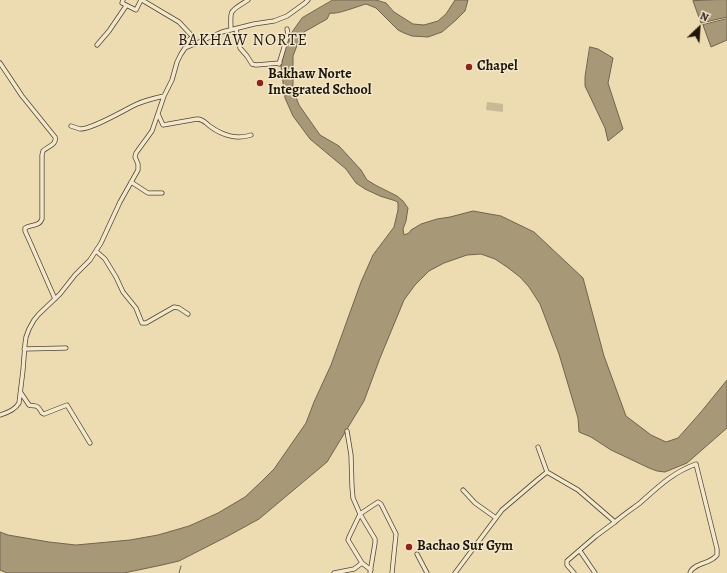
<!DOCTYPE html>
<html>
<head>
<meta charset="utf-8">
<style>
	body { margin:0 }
	#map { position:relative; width:727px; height:573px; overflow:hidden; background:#eddbb1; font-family:Alegreya,serif }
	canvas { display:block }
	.north { position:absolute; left:679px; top:8px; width:40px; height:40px; -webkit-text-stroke:3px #f3e8cc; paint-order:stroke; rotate:25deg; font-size:11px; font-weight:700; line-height:16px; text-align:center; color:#1f150a }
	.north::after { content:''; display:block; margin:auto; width:14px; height:18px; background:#1f150a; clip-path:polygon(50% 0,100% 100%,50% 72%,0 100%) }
</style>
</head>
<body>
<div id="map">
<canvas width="727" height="573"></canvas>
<div class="north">N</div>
</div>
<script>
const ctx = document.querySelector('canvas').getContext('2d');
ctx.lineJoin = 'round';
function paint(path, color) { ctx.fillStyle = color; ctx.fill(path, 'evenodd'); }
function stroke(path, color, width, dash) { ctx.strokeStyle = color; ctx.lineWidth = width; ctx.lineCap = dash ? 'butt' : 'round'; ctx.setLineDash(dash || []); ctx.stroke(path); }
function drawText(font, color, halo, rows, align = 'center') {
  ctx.font = font + ' Alegreya,serif'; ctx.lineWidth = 3; ctx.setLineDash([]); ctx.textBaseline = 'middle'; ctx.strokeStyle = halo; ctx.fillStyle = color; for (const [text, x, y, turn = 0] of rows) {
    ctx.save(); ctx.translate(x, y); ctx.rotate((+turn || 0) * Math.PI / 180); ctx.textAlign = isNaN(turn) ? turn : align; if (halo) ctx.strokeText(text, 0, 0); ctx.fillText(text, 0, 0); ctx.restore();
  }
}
const green = new Path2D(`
	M 487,102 L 503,104 L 503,112 L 486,110 Z`);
const water = new Path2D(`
	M 333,0 L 376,0 L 386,3 L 394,12 L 413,24 L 424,25 L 438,21 L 446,14 L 455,0 L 468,0 L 465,11 L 456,20 L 442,32 L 428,37 L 412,36 L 404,33 L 398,30 L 376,8 L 366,4 C 358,6 337,15 330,13 L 327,19 L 304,32 L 298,43 L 293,56 L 293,89 L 299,105 L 320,135 L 339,146 L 361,170 L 367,180 L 377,186 L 397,196 L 403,201 L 408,208 L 406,221 L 403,229 L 404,235 L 409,233 L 411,230 L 421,224 L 437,219 L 450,217 L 473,211 L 501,216 L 534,232 L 583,278 L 604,356 L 626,416 L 651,435 L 666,442 L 678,438 L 701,412 L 727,380 L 727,428 L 687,463 L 665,472 L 657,471 L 649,468 L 611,450 L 591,437 L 579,432 L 578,418 L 570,391 L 559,354 L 540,304 L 529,287 L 520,277 L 507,267 L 495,259 L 481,254 L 467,255 L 444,263 L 429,271 L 415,285 L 404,300 L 380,358 L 364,401 L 327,462 L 259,519 L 228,536 L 179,561 L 162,565 L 124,573 L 7,573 L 0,570 L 0,532 L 8,535 L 49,542 L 76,545 L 130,540 L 158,535 L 189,526 L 218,513 L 245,497 L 262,481 L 274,469 L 306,423 L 314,402 L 331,365 L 361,282 L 373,255 L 394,227 L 398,210 L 398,203 L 396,201 L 380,196 L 365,189 L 356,183 L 346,169 L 310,139 L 293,116 L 285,98 L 281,66 L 283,53 L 290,35 L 302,18 Z
	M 727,0 L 727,17 L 701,23 L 693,1 Z
	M 727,19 L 727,40 L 711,47 L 703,25 Z
	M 590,47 L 598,49 L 613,58 L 608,83 L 623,129 L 608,141 L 605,128 L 585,86 L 585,77 Z`);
const stream = new Path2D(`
	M 179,573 L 181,566`);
const street = new Path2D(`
	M 123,0 L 122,3 L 136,10 L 141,0
	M 142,0 L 179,22 L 193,37 L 184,43 L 190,46
	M 236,29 L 240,48 L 247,56 L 252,64 L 256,65 L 280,63
	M 231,30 C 230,8 230,12 248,0
	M 97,45 L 109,31 L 126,6
	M 0,63 L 22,96 L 55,137 C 57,145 48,146 43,151 L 42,155 L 42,219 C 39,227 31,224 25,228 L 25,231 L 30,242 L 55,299
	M 279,64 L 288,34 L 287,29
	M 158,114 L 163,125 L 197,119 C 204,119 205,123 211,127 C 222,135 237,140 251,135
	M 71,126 C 74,127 77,128 80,129 C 93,129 124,110 137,104 C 146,100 155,98 164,96
	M 131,182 L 148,193 L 162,193
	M 96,251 L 105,259 L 116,277 L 123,292 L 136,308 L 142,323 L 146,323 L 174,307 L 179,308 L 188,314
	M 24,349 L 66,348
	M 21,393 L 29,405 C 37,407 37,404 42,413 L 44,414 L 67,405 L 90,443
	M 0,415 C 7,413 15,410 19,403 L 23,370 L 25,344 L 26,337 L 29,329 L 34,320 L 39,314 L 60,294 L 75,275 L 90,260 L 101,243 L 120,202 L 138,170 L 138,164 L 135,157 L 136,153 L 152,131 L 164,96 L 172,80 L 177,62 L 181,54 L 185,48 L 222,32 L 254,24 L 274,21 L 287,16 L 305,3 L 308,0
	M 347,431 L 351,455 L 352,487 L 353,498 L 360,514 L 375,539 L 375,543 L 370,573
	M 538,447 L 547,472
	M 463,490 L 475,503 L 496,518
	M 580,551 L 595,573
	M 417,554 L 427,573
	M 371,570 L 362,563 L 348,540 L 349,537 L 360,514 L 378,502 L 381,504 L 396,534 L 392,573
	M 334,573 L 354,569 L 362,563
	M 455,573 L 502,510 L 536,481 L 547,472 L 578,490 L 615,522 C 623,515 632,509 640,503 C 659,486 672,473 696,464 L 717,549 L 717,555 C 711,564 693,563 690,573
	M 574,573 L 567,565 L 567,561 L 596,536 L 615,522`);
const markers = [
	[469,67,4,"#8f2418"],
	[260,83,4,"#8f2418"],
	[409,547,4,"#8f2418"]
];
const poiNames = [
	["Chapel",477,67],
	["Bakhaw Norte",268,75],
	["Integrated School",268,91],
	["Bachao Sur Gym",417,547]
];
const quarterNames = [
	["BAKHAW NORTE",243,41]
];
paint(green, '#cab995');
paint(water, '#a79878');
stroke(water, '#71644c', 1);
stroke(stream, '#71644c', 1);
stroke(street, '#524634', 5);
stroke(street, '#f3e8cc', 3.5);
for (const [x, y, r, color] of markers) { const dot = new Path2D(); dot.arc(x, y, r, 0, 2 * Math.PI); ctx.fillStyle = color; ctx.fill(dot); stroke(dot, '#f3e8cc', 1.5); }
drawText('bold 14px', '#1f150a', '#f3e8cc', poiNames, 'left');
ctx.letterSpacing = '1px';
drawText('16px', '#1f150a', '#f3e8cc', quarterNames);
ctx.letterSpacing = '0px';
</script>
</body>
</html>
